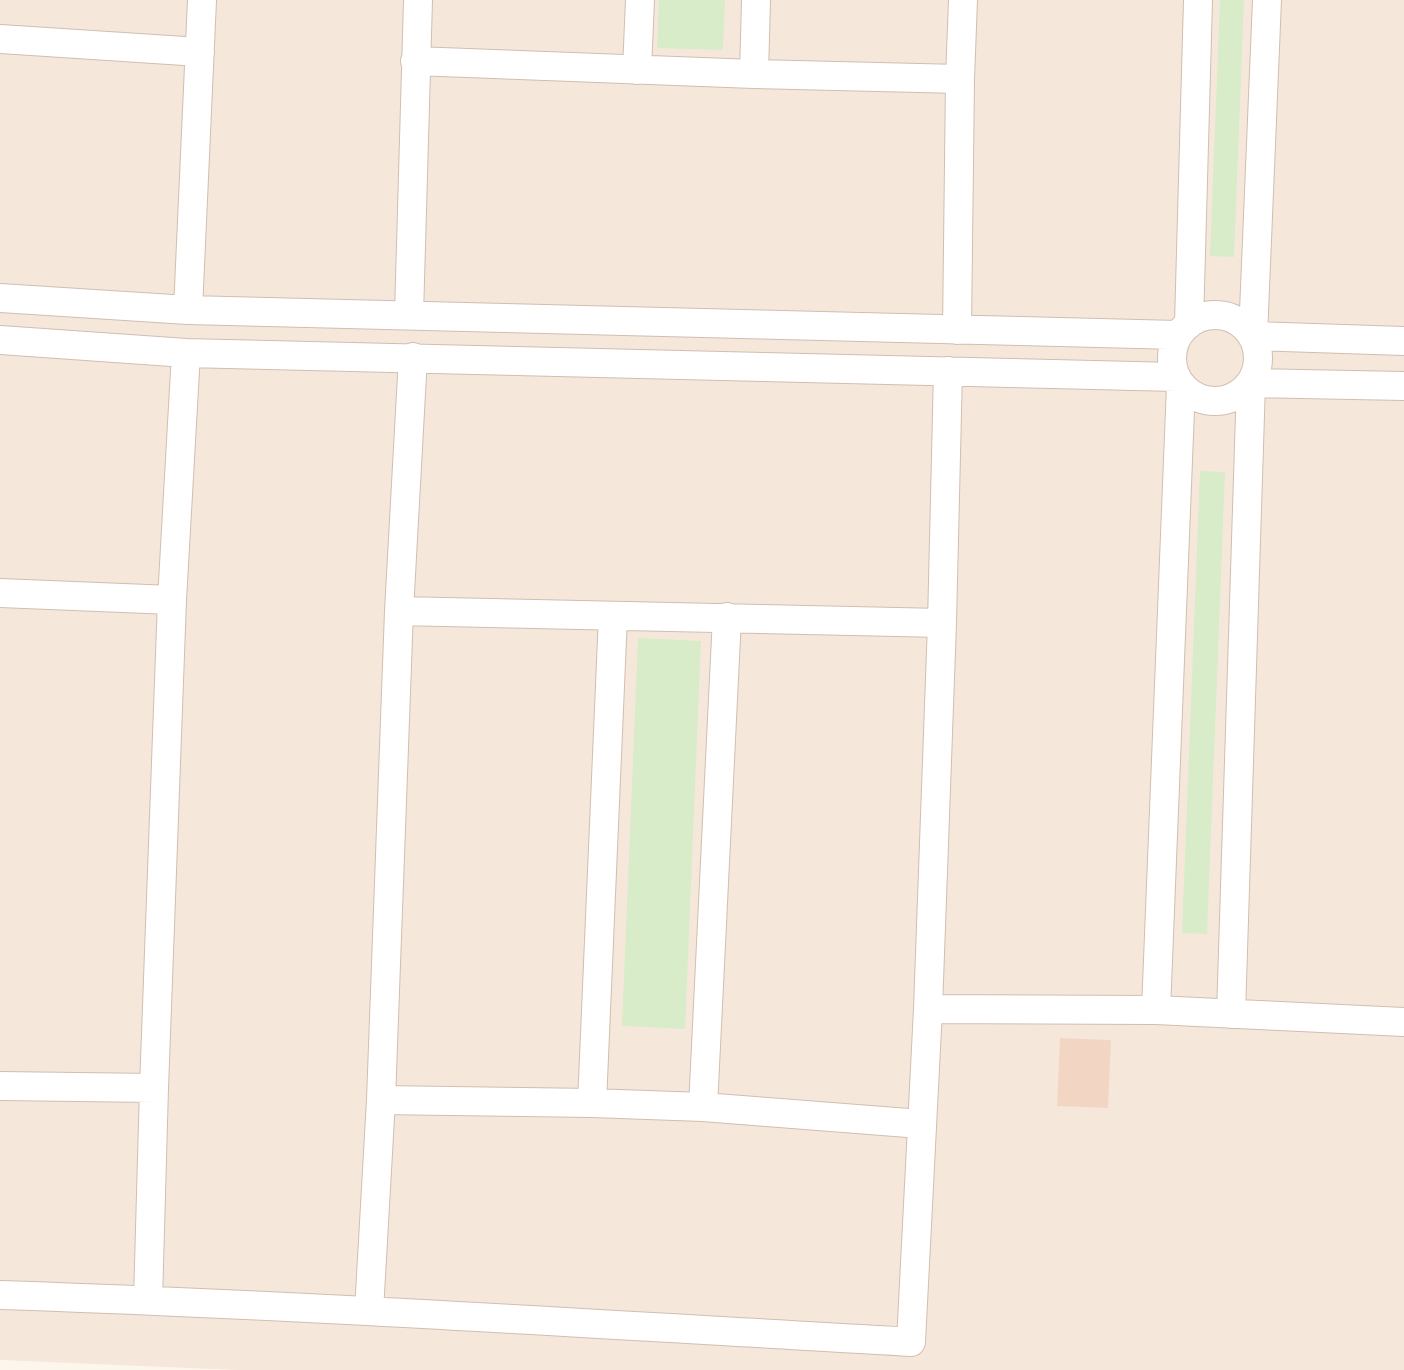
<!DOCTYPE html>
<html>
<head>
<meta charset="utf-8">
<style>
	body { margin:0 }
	canvas { display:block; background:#fdf6ec }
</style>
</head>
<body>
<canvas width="1404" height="1370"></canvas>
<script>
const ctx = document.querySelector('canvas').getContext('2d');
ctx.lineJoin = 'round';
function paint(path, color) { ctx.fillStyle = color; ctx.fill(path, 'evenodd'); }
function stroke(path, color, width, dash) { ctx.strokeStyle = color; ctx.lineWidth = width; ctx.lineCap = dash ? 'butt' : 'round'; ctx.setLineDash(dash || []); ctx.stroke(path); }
const residential = new Path2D(`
	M 0,0 L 1404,0 L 1404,1370 L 238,1370 L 0,1360 Z`);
const green = new Path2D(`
	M 659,0 L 725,0 L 723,50 L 657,48 Z
	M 1220,0 L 1244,0 L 1234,257 L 1210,256 Z
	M 1200,471 L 1225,472 L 1207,934 L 1182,933 Z
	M 638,638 L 701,641 L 685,1029 L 622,1026 Z`);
const building = new Path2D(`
	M 1060,1038 L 1111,1040 L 1108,1108 L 1057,1106 Z`);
const minor = new Path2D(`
	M 1267,0 L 1253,336 L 1404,341
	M 0,39 L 200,52
	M 415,61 L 754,74 L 960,79
	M 637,70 L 640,0
	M 754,74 L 756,0
	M 0,298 L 188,310 L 1178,335
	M 188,310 L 202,0
	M 409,315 L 418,0
	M1172 358a43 43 0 1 1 86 0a43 43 0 1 1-86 0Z
	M 1189,324 L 1198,0
	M 957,330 L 960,79 L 963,0
	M 0,340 L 186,353 L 1176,377
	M 0,593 L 172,600
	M 399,611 L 942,623
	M 928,1009 L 1156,1010 L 1404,1022
	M 1156,1010 L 1181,385
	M 1231,1014 L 1251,383 L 1404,386
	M 0,1086 L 154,1088
	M 381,1100 L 592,1103 L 703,1107 L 921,1124
	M 592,1103 L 613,616
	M 703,1107 L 727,617
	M 0,1295 C 304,1305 608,1325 911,1342 L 928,1009 L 942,623 L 948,371
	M 148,1300 L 154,1088 L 172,600 L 186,353
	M 369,1311 L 381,1100 L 399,611 L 413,357`);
paint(residential, '#f5e8da');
paint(green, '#d8ecc9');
paint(building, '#f3d5c3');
stroke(minor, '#d1beb0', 30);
stroke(minor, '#fff', 28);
</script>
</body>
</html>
